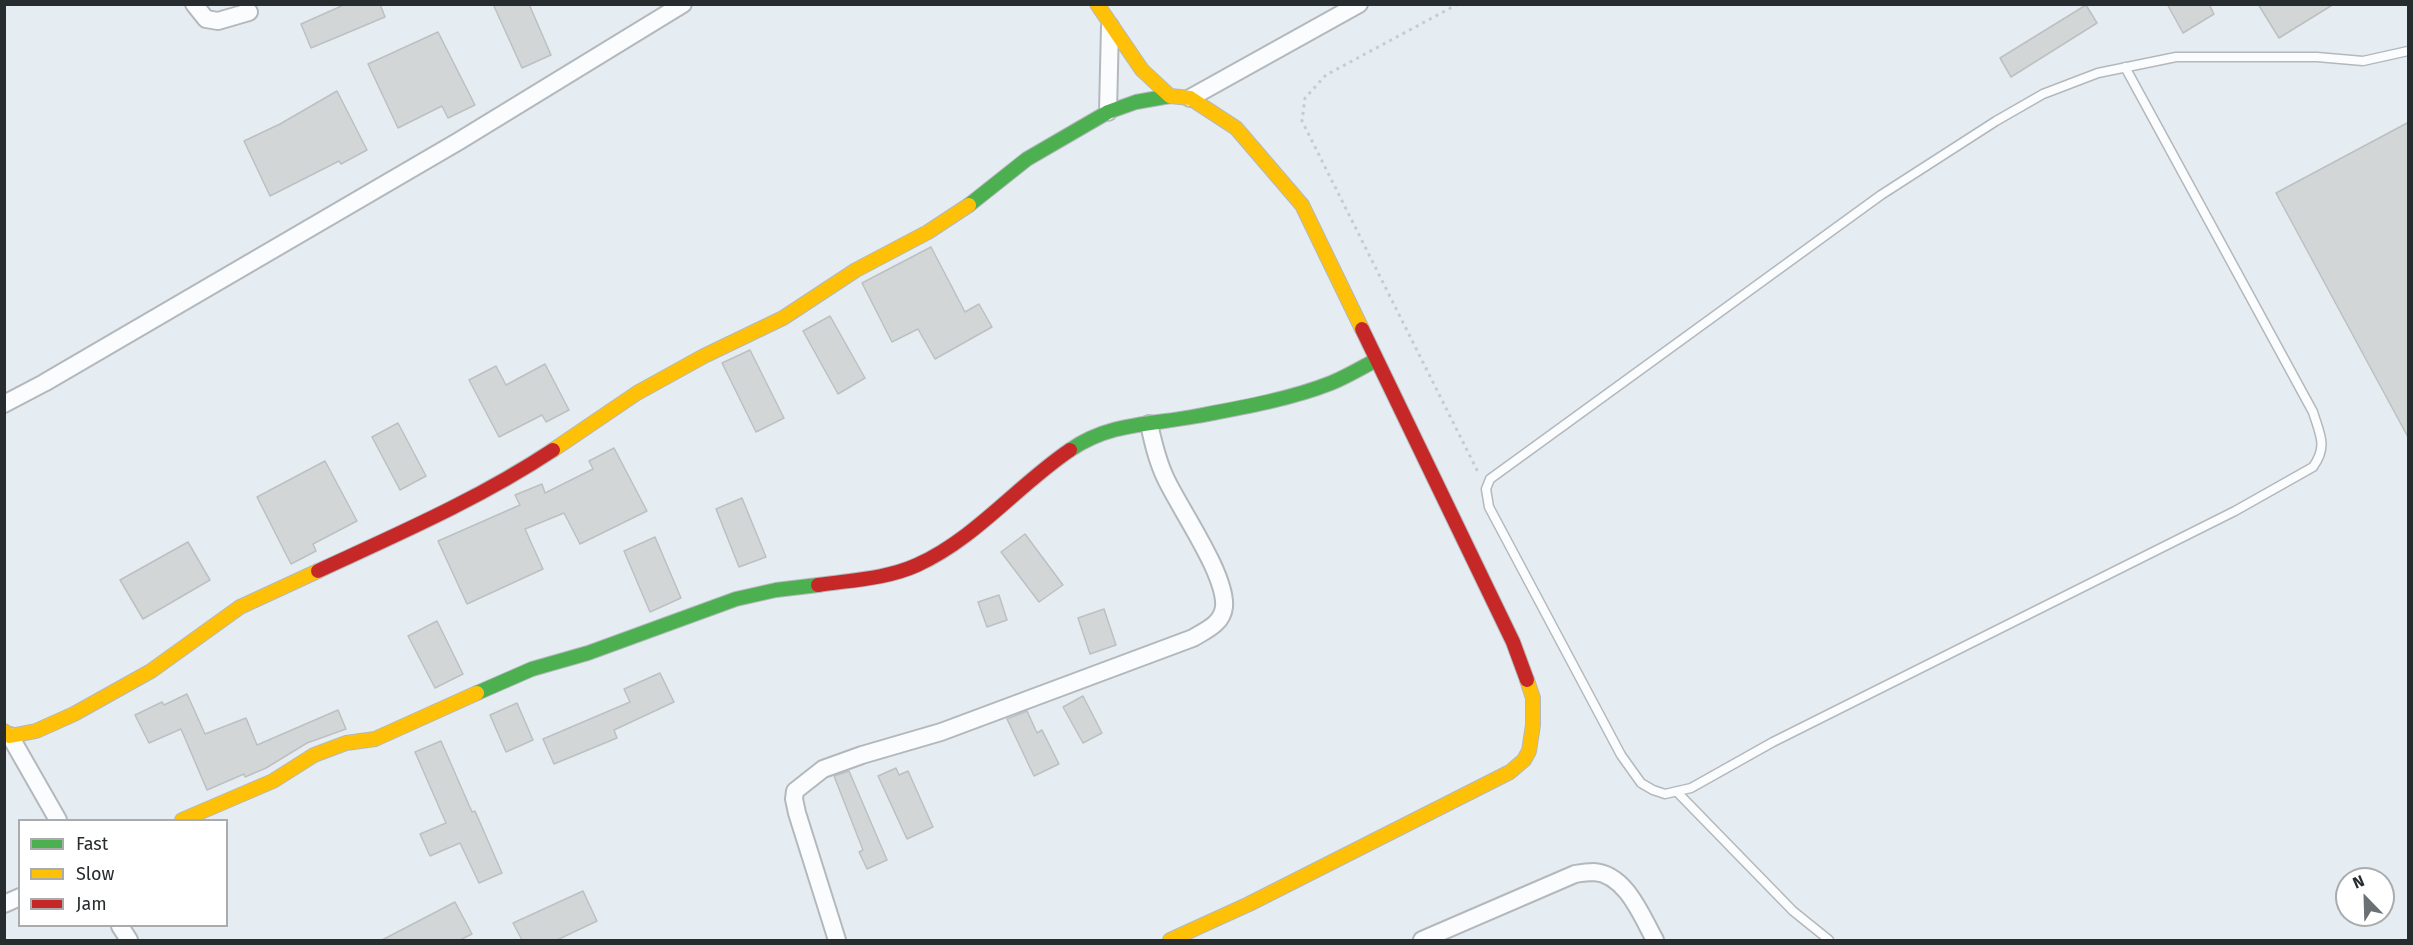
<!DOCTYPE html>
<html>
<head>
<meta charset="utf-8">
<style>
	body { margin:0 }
	#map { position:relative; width:2413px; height:945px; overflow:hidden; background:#e6edf2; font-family:"Fira Sans",sans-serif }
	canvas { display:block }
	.frame { position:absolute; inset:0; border:6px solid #272c2f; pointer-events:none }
	.legend { position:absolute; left:18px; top:819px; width:210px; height:108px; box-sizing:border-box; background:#fff; border:2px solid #a9abac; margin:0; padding:8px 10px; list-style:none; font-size:18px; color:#272c2f }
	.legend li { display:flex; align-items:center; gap:12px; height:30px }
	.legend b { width:30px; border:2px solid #a9abac }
	.north { position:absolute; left:2335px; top:867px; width:60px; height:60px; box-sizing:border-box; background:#fff; border:2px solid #a9abac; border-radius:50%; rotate:337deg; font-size:16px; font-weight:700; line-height:24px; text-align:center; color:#272c2f }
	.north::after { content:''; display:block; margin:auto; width:21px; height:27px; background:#6a7073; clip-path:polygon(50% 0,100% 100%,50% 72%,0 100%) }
</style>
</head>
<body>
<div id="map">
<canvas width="2413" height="945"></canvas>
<div class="frame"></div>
<ul class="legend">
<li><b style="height:8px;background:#4caf50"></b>Fast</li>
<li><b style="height:8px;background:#ffc107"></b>Slow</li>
<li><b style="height:8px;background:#c62828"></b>Jam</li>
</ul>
<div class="north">N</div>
</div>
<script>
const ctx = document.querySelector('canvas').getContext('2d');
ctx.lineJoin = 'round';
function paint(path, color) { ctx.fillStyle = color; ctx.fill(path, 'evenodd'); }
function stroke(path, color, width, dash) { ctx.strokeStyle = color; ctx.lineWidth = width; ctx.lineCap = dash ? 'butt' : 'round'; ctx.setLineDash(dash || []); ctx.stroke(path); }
const building = new Path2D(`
	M 346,4 L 380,4 L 385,17 L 311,48 L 301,24 Z
	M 493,4 L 529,4 L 551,55 L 522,68 Z
	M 2167,4 L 2209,4 L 2214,14 L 2183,33 Z
	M 2258,4 L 2334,4 L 2279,38 Z
	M 2086,5 L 2097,23 L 2011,77 L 2000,58 Z
	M 438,32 L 475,105 L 448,118 L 442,106 L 398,128 L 368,64 Z
	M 337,91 L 367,150 L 341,164 L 339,161 L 270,196 L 244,141 L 280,124 Z
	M 2409,122 L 2409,439 L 2276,193 Z
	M 931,247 L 965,312 L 979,304 L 992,327 L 935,359 L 918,329 L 892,342 L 862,283 Z
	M 830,316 L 865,378 L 838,394 L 803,331 Z
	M 750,350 L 784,418 L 756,432 L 722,363 Z
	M 545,364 L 569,410 L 546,422 L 542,415 L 499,437 L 469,380 L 496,366 L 506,385 Z
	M 398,423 L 426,476 L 400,490 L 372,437 Z
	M 614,448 L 647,511 L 580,544 L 564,513 L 525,529 L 543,569 L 467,604 L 438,541 L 520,505 L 515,495 L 542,484 L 545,493 L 593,469 L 589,461 Z
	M 325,461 L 357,521 L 313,544 L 316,551 L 291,564 L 257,497 Z
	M 742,498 L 766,557 L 739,567 L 716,509 Z
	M 1025,534 L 1063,585 L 1039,602 L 1001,552 Z
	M 655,537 L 681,598 L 650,612 L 624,551 Z
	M 188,542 L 210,580 L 143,619 L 120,580 Z
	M 999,595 L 1007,620 L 987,627 L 978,602 Z
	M 1104,609 L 1116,645 L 1090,654 L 1078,618 Z
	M 437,621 L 463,674 L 435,688 L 408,636 Z
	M 660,673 L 674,702 L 614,730 L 617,738 L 554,764 L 543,739 L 630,702 L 624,689 Z
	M 187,694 L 205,734 L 246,718 L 257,745 L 338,710 L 346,729 L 307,743 L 266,768 L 245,777 L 244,774 L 207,790 L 181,729 L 149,743 L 135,715 L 162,702 L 164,705 Z
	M 1083,696 L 1102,733 L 1083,743 L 1063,707 Z
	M 517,703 L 533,740 L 506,752 L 490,715 Z
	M 1027,711 L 1037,733 L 1042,730 L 1059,764 L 1034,776 L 1007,719 Z
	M 441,741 L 472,812 L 475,811 L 502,873 L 479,883 L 460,843 L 430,856 L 420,834 L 446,823 L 415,752 Z
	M 896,768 L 899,775 L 908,771 L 933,827 L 907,839 L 878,776 Z
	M 849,771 L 887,860 L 867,869 L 859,852 L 863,850 L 834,776 Z
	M 583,891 L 597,921 L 557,940 L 522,940 L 513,923 Z
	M 455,902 L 472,934 L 460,940 L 382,940 Z`);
const path = new Path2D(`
	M 1458,4 L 1326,75 L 1305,98 L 1302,121 L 1479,474`);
const lane = new Path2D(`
	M 2125,67 L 2313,412 C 2320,435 2328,446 2313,467 L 2235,511 L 1773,742 L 1691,788 L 1665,794 L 1653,790 L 1641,783 L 1621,755 L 1489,507 L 1486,489 L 1490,479 L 1881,195 L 1996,121 L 2043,94 L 2098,73 L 2176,57 L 2317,57 L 2363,61 L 2408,51
	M 1678,793 L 1793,911 L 1829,940`);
const street = new Path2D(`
	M 194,4 L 206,19 L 218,21 L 249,12
	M 1190,98 L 1359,4
	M 1108,112 L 1110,26
	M 4,404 L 44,383 L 459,141 L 683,4
	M 10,736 L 58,820
	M 4,904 L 20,897
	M 120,926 L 129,940
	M 837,940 L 797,813 L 794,799 L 795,791 L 823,769 L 862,755 L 941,732 L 1193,638 C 1206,630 1222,624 1224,607 C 1227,575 1179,508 1165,477 C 1157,460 1153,442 1149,424
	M 1422,940 L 1575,874 C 1581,873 1588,872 1594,872 C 1626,874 1642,917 1655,940`);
const fast = new Path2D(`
	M 969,205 L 1027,159 L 1108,112 L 1136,102 L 1170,96
	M 1070,450 C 1111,422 1151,425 1197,416 C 1240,408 1291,399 1331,383 C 1346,377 1361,368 1376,360
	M 477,693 L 532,669 L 588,653 L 736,599 L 776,590 L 818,585`);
const slow = new Path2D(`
	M 1097,4 L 1142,70 L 1170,96 L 1190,98 L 1236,128 L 1302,205 L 1362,329
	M 553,450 L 637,393 L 704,356 L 783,318 L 856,270 L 928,232 L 969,205
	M 4,731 L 10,736 L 36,731 L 74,714 L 151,671 L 240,607 L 318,571
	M 182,820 L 273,781 L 314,755 L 346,743 L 375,739 L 477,693
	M 1170,940 L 1249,904 L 1510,772 L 1524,760 L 1529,751 L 1533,725 L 1533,698 L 1527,680`);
const jam = new Path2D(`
	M 1362,329 L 1513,642 L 1527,680
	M 318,571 C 398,534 479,499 553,450
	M 818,585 C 851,580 886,579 917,565 C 975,539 1018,485 1070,450`);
paint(building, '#d3d6d6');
stroke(building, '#bdc0c0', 1.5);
stroke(lane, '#b3b8bc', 11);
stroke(street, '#b3b8bc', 20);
stroke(fast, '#b3b8bc', 16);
stroke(slow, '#b3b8bc', 16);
stroke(jam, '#b3b8bc', 16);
stroke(path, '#c9cbcd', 3, [3, 4.5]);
stroke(lane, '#fbfcfd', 8);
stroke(street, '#fbfcfd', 16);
stroke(fast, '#4caf50', 14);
stroke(slow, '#ffc107', 14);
stroke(jam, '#c62828', 14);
</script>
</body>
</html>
